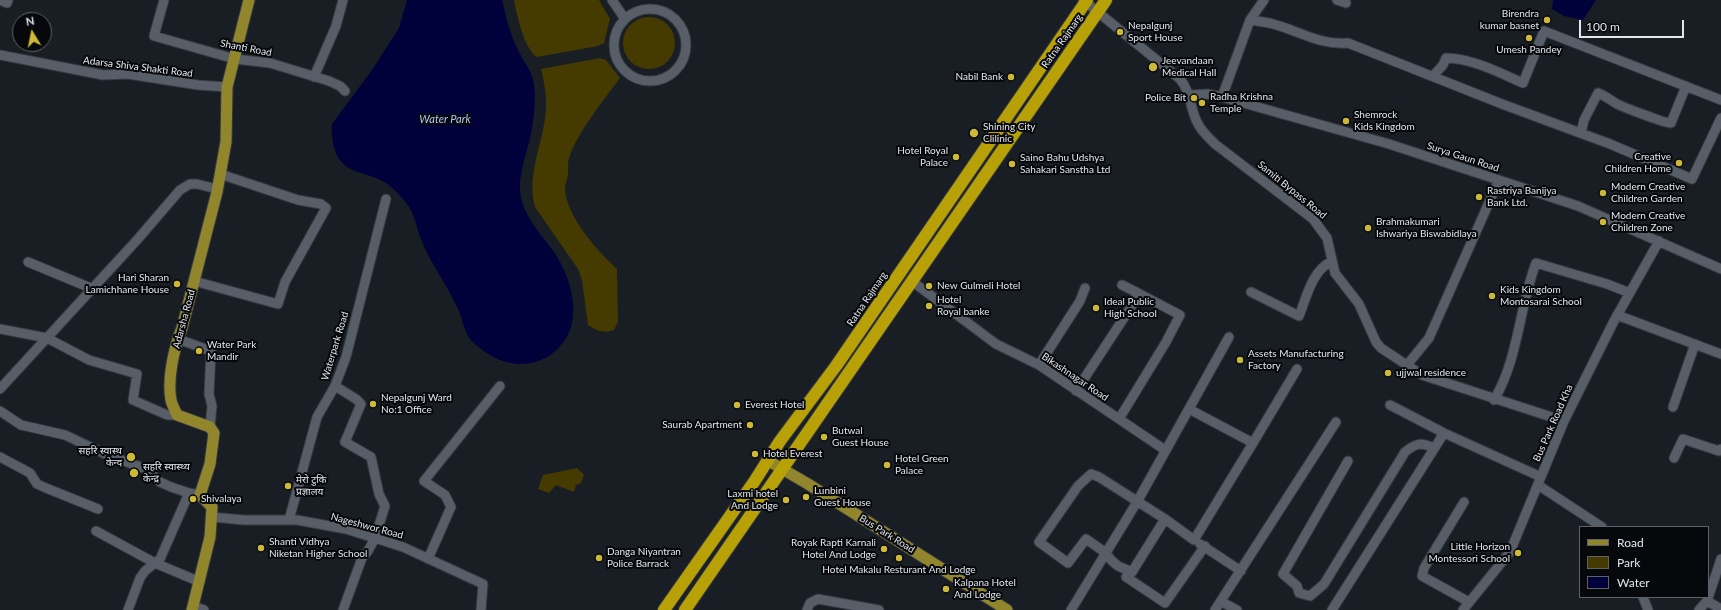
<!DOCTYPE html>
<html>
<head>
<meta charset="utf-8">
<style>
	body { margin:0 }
	#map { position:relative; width:1721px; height:610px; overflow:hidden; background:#191e25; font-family:Lato,sans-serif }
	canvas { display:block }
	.legend { position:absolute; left:1579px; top:526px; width:130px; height:72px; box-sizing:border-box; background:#06080b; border:1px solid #5e6165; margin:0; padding:5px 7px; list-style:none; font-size:12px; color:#e3e6ec }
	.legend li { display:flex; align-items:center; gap:8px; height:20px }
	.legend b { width:20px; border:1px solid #5e6165 }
	.north { position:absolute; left:12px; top:12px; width:40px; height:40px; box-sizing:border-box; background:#06080b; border:1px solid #5e6165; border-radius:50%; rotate:350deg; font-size:11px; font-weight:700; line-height:16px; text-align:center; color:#e3e6ec }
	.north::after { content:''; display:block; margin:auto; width:14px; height:18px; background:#ceb837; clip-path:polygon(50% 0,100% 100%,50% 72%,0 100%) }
	.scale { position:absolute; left:1579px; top:20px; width:105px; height:18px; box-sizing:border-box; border:2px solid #e3e6ec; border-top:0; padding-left:5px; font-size:12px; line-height:14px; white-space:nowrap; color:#e3e6ec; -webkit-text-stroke:3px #06080b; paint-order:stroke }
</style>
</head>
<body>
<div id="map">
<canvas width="1721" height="610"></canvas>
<ul class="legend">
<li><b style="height:5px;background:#92862d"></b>Road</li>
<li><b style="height:11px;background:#453b00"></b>Park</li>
<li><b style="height:11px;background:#00003b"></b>Water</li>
</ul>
<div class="north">N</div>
<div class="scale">100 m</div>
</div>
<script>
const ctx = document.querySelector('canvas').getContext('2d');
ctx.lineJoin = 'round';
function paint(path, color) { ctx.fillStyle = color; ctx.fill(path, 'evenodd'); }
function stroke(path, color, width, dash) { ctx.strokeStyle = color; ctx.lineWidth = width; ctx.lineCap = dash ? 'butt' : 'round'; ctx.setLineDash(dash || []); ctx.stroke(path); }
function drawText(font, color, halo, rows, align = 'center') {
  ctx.font = font + ' Lato,"Noto Sans Devanagari",sans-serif'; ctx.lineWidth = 4; ctx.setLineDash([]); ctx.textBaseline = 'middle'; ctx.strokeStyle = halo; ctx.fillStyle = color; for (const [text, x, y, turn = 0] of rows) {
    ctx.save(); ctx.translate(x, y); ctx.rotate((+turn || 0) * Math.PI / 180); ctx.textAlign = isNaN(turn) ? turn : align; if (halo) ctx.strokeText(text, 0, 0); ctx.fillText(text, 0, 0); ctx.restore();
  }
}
const green = new Path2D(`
	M 514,0 L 599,0 L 610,19 L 604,43 L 598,46 L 537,57 C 524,49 517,15 514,0 Z
	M623 43a26 26 0 1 1 52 0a26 26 0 1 1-52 0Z
	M 600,58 L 606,60 L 620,78 C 605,98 576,135 569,158 C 567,163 569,168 568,173 C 568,178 565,183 565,188 C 566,217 597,250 617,269 L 618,322 L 614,330 C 603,334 596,330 588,325 L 582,280 L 578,269 L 535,207 C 526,174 544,142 546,109 C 547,95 544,82 541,69 Z
	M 577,468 L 584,475 L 581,483 L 576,485 L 574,492 L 556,485 L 549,493 L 538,489 L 543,475 Z`);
const water = new Path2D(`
	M 407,0 L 502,0 C 506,16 510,35 518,50 C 527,68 534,72 535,94 C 535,109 533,124 530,139 C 525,158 516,182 522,201 C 527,221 545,238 556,255 C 574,284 585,328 553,353 C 531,370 502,366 481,349 C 478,346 473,343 470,339 C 465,332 462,320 459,311 C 457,306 453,300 451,295 C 441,276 428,258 421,239 C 416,227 415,214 407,204 C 401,197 394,188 386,183 C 364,169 340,177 333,143 C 332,136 331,131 332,124 L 372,70 L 399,28 Z
	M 1553,0 L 1596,0 L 1583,20 L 1564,16 L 1552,9 Z`);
const minor = new Path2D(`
	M 0,0 L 7,3 L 8,0
	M 164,0 L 154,36 L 235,59 L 270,63 L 329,81 L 340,86 L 345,91
	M 612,0 L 625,19
	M 1083,0 L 1180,79 C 1191,92 1190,108 1197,122 C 1201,131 1208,137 1215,144 L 1313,219 L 1327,238 L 1335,273 L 1359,304 L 1376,342 L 1381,348 L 1422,375 L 1564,421
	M 1337,0 L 1346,3
	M614 45a36 36 0 1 1 72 0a36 36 0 1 1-72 0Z
	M 1250,20 C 1257,21 1263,22 1269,23 C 1296,29 1320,46 1348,43 L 1502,104 L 1610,144 L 1692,179 L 1721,118
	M 0,55 L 103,75 L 128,74 L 198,85 L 227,87
	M 1434,75 L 1443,65 L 1446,58 C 1471,58 1500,73 1523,83 L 1544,31 L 1721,100
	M 314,77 L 336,26 L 343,0
	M 1190,95 L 1207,94 L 1222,97 L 1389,144 L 1578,206 L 1721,269
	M 1222,97 L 1250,20 L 1264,0
	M 1581,133 L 1584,120 L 1598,93 C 1606,96 1610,100 1617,104 C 1623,107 1667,124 1671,123 L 1686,86
	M 28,262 L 93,289
	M 194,281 L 278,304 L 285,282 L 326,208 L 321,204 L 298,200 L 220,174
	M 913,282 L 996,344 L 1039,365 L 1165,450
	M 1122,285 L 1138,293
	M 1251,292 L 1299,316 C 1306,299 1312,270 1331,262
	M 1617,315 L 1721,354
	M 0,329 L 47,338 L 89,360 L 137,374 L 133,400 L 167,415 L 177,415
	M 178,339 L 211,351 L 209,394 L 212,406 L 210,427
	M 1039,365 L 1080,301 L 1085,288
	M 1407,365 L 1429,338 L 1499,180
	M 335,386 L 356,399 L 361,404 L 345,442 L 371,457 L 379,494 L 385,506 L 375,538 L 368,551 L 362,558 L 343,610
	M 0,389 L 137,240 L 180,190 L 190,184 L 197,184 L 217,189
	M 1076,391 L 1131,307 L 1138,293 L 1180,315 L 1166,342 L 1119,419
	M 1494,400 C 1519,358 1519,307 1536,263 L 1607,284 L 1630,293
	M 1390,405 L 1444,433 L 1541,477
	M 1673,407 L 1695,344
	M 1189,409 L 1253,443 L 1194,540 L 1165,519 L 1099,477 L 1091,474 L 1078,486 L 1039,542 L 1068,563 L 1086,539 L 1106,553 L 1111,560 L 1118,566 L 1132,572 L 1126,577 L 1165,603 L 1205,546
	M 0,411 L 21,425 L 65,435 L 105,454 L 146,469 L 160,482 L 171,487 L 189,493 L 200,495
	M 1253,443 L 1297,369
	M 0,457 L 30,473 L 37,484 L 46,488 L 98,509
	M 1674,458 L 1683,439 L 1719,451 L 1721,449
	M 1348,461 L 1283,574 L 1297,586 L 1299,593 L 1310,596 L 1324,584 L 1405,452 C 1416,443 1421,442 1434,448
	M 1538,485 L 1602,527
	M 1464,502 L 1424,568 L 1422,576 L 1469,602
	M 212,517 L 244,520 L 297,520 L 346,529 L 403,547 L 483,584 L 481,610
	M 289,520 L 317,417 L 335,386 L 346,357 L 386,199
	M 96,531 L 155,563 L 200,582
	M 1200,544 L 1241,571
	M 428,559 L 451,507 L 445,495 L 424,481 L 500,386
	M 1132,572 L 1165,519
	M 1643,597 L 1648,610
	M 1707,601 L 1721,609
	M 1222,602 L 1237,610
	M 193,606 L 204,610
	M 128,610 L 140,578 L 145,571 L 160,559 L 189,493
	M 807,610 L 810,603 L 818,599 L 879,610
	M 1071,610 L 1137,502 L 1229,337
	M 1215,610 L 1336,422
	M 1332,610 L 1444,433
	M 1463,610 L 1510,552 L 1564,421 L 1614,321 L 1659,241
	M 1699,610 L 1707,601 L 1721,559`);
const major = new Path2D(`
	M 767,460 L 808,484 L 1007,610
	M 192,610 L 210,537 L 212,507 L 200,495 L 210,464 L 214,433 L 210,427 L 177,415 C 175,410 172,405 171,400 C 167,379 174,348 182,328 L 217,192 L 226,142 L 227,87 L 249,0`);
const highway = new Path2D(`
	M 664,610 L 754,482 L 780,441 L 836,366 L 1087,0
	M 685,610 L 1106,0`);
const markers = [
	[1547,20,4,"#ceb837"],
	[1120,32,4,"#ceb837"],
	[1529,38,4,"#ceb837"],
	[1153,67,5,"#ceb837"],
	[1011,77,4,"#ceb837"],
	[1194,98,4,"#ceb837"],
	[1202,103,4,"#ceb837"],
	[1346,121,4,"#ceb837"],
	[974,133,5,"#ceb837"],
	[956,157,4,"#ceb837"],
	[1679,163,4,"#ceb837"],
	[1012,164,4,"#ceb837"],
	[1603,193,4,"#ceb837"],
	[1479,197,4,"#ceb837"],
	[1603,222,4,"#ceb837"],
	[1368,228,4,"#ceb837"],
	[177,284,4,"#ceb837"],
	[929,286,4,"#ceb837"],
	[1492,296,4,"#ceb837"],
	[929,306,4,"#ceb837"],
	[1096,308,4,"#ceb837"],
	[199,351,4,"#ceb837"],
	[1240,360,4,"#ceb837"],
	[1388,373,4,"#ceb837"],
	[373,404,4,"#ceb837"],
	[737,405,4,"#ceb837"],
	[750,425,4,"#ceb837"],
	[824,437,4,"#ceb837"],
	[755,454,4,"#ceb837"],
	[131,457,5,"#ceb837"],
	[887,465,4,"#ceb837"],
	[134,473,5,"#ceb837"],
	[288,486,4,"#ceb837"],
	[806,497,4,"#ceb837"],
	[193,499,4,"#ceb837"],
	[786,500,4,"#ceb837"],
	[261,548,4,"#ceb837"],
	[884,549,4,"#ceb837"],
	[1518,553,4,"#ceb837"],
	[599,558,4,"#ceb837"],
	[899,558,4,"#ceb837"],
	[946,589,4,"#ceb837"]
];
const poiNames = [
	["Birendra",1539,14,"right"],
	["kumar basnet",1539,26,"right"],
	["Nepalgunj",1128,26],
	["Sport House",1128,38],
	["Umesh Pandey",1529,50,"center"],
	["Jeevandaan",1162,61],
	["Medical Hall",1162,73],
	["Nabil Bank",1003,77,"right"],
	["Radha Krishna",1210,97],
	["Temple",1210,109],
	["Police Bit",1186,98,"right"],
	["Shemrock",1354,115],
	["Kids Kingdom",1354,127],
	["Shining City",983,127],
	["Clilinic",983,139],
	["Hotel Royal",948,151,"right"],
	["Palace",948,163,"right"],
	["Creative",1671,157,"right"],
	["Children Home",1671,169,"right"],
	["Saino Bahu Udshya",1020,158],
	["Sahakari Sanstha Ltd",1020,170],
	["Modern Creative",1611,187],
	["Children Garden",1611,199],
	["Rastriya Banijya",1487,191],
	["Bank Ltd.",1487,203],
	["Modern Creative",1611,216],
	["Children Zone",1611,228],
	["Brahmakumari",1376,222],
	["Ishwariya Biswabidlaya",1376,234],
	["Hari Sharan",169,278,"right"],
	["Lamichhane House",169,290,"right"],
	["New Gulmeli Hotel",937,286],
	["Kids Kingdom",1500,290],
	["Montosarai School",1500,302],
	["Hotel",937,300],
	["Royal banke",937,312],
	["Ideal Public",1104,302],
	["High School",1104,314],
	["Water Park",207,345],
	["Mandir",207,357],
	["Assets Manufacturing",1248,354],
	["Factory",1248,366],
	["ujjwal residence",1396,373],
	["Nepalgunj Ward",381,398],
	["No:1 Office",381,410],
	["Everest Hotel",745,405],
	["Saurab Apartment",742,425,"right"],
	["Butwal",832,431],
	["Guest House",832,443],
	["सहरि स्वास्थ",122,451,"right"],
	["केन्द",122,463,"right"],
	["Hotel Everest",763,454],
	["Hotel Green",895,459],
	["Palace",895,471],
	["सहरि स्वास्थ्य",143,467],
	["केन्द्र",143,479],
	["मेराे टुकि",296,480],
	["प्रज्ञालय",296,492],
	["Lunbini",814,491],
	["Guest House",814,503],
	["Laxmi hotel",778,494,"right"],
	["And Lodge",778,506,"right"],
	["Shivalaya",201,499],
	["Shanti Vidhya",269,542],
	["Niketan Higher School",269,554],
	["Royak Rapti Karnali",876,543,"right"],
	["Hotel And Lodge",876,555,"right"],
	["Little Horizon",1510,547,"right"],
	["Montessori School",1510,559,"right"],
	["Danga Niyantran",607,552],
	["Police Barrack",607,564],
	["Hotel Makalu Resturant And Lodge",899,570,"center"],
	["Kalpana Hotel",954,583],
	["And Lodge",954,595]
];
const streetNames = [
	["Ratna Rajmarg",1062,41,-55],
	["Shanti Road",246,48,11],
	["Adarsa Shiva Shakti Road",138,67,7],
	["Surya Gaun Road",1463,157,18],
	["Samiti Bypass Road",1292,190,39],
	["Ratna Rajmarg",867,299,-56],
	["Adarsha Road",184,319,-75],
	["Waterpark Road",335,346,-73],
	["Bikashnagar Road",1075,377,34],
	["Bus Park Road Kha",1553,423,-66],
	["Nageshwor Road",367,526,15],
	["Bus Park Road",887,534,32]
];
const waterNames = [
	["Water Park",445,119]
];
paint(green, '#453b00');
paint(water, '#00003b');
stroke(minor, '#36393f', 11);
stroke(major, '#36393f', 13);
stroke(highway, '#36393f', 14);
stroke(minor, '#585e67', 9);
stroke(major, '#92862d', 11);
stroke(highway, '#b8a106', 12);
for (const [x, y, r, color] of markers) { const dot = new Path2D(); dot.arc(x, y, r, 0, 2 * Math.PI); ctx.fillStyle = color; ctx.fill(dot); stroke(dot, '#06080b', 1.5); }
drawText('10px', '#e3e6ec', '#06080b', poiNames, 'left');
drawText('10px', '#e3e6ec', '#06080b', streetNames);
drawText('italic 11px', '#b3c8ed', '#06080b', waterNames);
</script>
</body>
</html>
